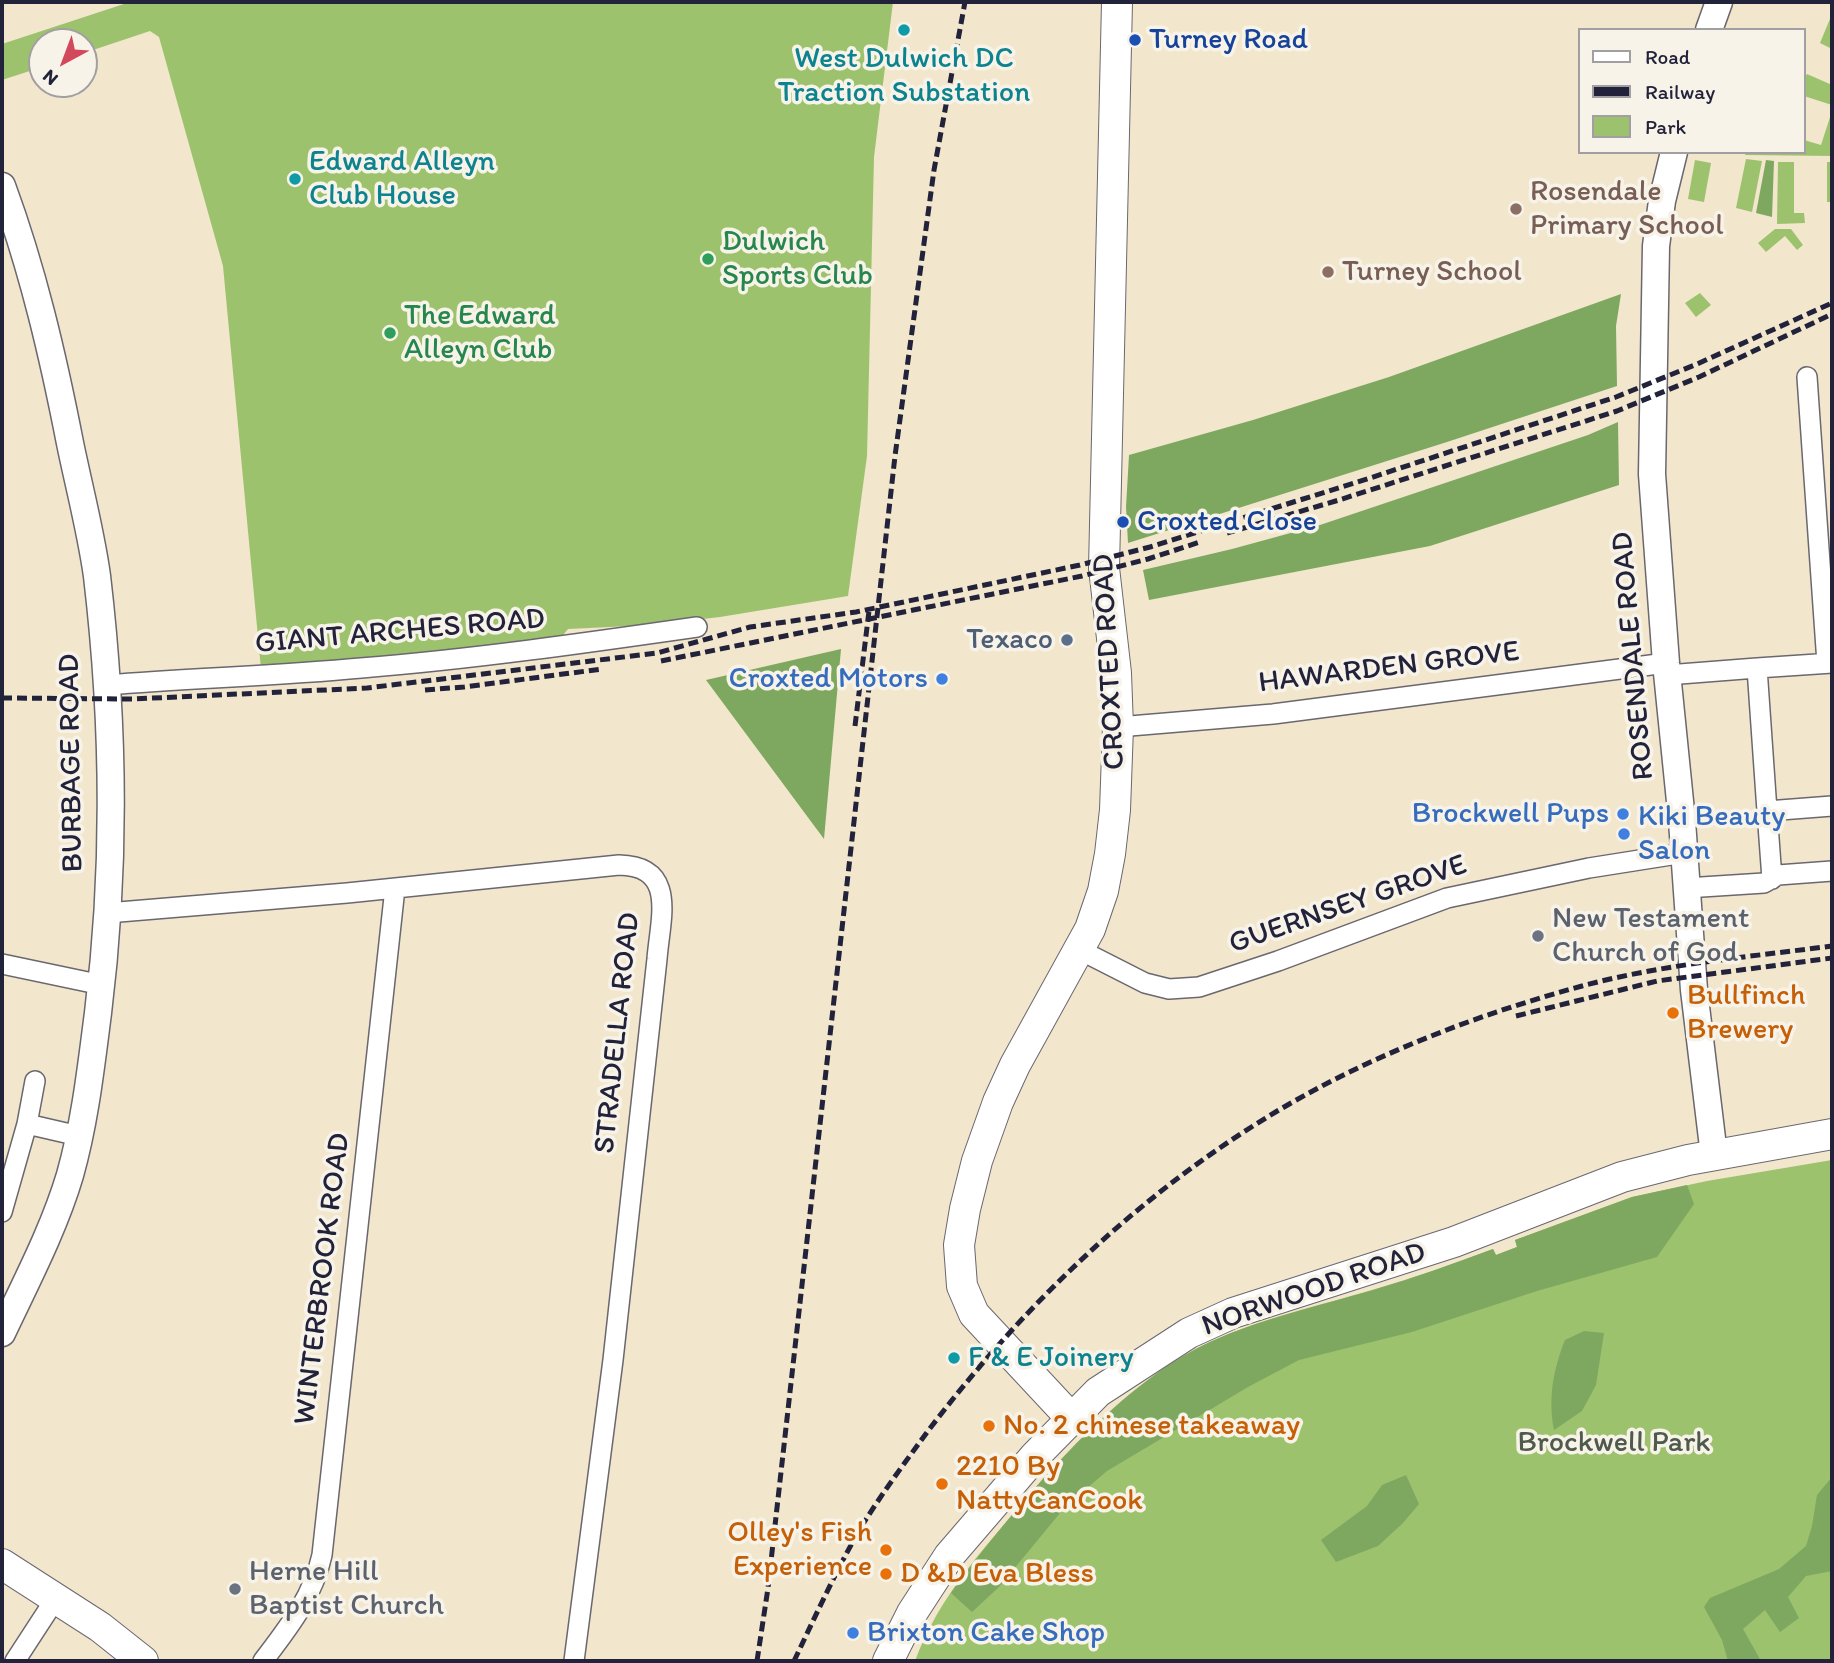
<!DOCTYPE html>
<html>
<head>
<meta charset="utf-8">
<style>
	body { margin:0 }
	#map { position:relative; width:1834px; height:1663px; overflow:hidden; background:#f2e6cd; font-family:Itim,sans-serif }
	canvas { display:block }
	.frame { position:absolute; inset:0; border:4px solid #22223b; pointer-events:none }
	.legend { position:absolute; left:1578px; top:28px; width:228px; height:126px; box-sizing:border-box; background:#f7f3e8; border:2px solid #a29fa3; margin:0; padding:9px 12px; list-style:none; font-size:21px; color:#22223b }
	.legend li { display:flex; align-items:center; gap:14px; height:35px }
	.legend b { width:35px; border:2px solid #a29fa3 }
	.north { position:absolute; left:28px; top:28px; width:70px; height:70px; box-sizing:border-box; background:#f7f3e8; border:2px solid #a29fa3; border-radius:50%; rotate:221deg; font-size:19px; font-weight:700; line-height:28px; text-align:center; color:#22223b }
	.north::after { content:''; display:block; margin:auto; width:24px; height:32px; background:#d1495b; clip-path:polygon(50% 0,100% 100%,50% 72%,0 100%) }
</style>
</head>
<body>
<div id="map">
<canvas width="1834" height="1663"></canvas>
<div class="frame"></div>
<ul class="legend">
<li><b style="height:9px;background:#fff"></b>Road</li>
<li><b style="height:9px;background:#22223b"></b>Railway</li>
<li><b style="height:19px;background:#9dc26d"></b>Park</li>
</ul>
<div class="north">N</div>
</div>
<script>
const ctx = document.querySelector('canvas').getContext('2d');
ctx.lineJoin = 'round';
function paint(path, color) { ctx.fillStyle = color; ctx.fill(path, 'evenodd'); }
function stroke(path, color, width, dash) { ctx.strokeStyle = color; ctx.lineWidth = width; ctx.lineCap = dash ? 'butt' : 'round'; ctx.setLineDash(dash || []); ctx.stroke(path); }
function drawText(font, color, halo, rows, align = 'center') {
  ctx.font = font + ' Itim,sans-serif'; ctx.lineWidth = 7; ctx.setLineDash([]); ctx.textBaseline = 'middle'; ctx.strokeStyle = halo; ctx.fillStyle = color; for (const [text, x, y, turn = 0] of rows) {
    ctx.save(); ctx.translate(x, y); ctx.rotate((+turn || 0) * Math.PI / 180); ctx.textAlign = isNaN(turn) ? turn : align; if (halo) ctx.strokeText(text, 0, 0); ctx.fillText(text, 0, 0); ctx.restore();
  }
}
const green = new Path2D(`
	M 130,2 L 893,2 L 874,157 L 867,456 L 848,596 L 720,617 L 651,625 L 568,629 L 560,639 L 261,669 L 223,266 L 159,37 L 150,31 L 84,53 L 84,42 L 42,42 L 42,67 L 2,80 L 2,44 Z
	M 1832,14 L 1832,49 L 1820,43 Z
	M 1807,74 L 1832,85 L 1832,105 L 1804,96 L 1804,79 Z
	M 1832,111 L 1832,156 L 1745,155 L 1746,152 L 1804,152 L 1804,140 L 1821,145 Z
	M 1746,159 L 1762,161 L 1752,212 L 1736,208 Z
	M 1695,160 L 1711,163 L 1704,202 L 1688,199 Z
	M 1778,162 L 1794,162 L 1794,213 L 1804,213 L 1805,223 L 1777,224 Z
	M 1827,162 L 1832,162 L 1832,202 L 1827,202 Z
	M 1775,229 L 1791,229 L 1803,245 L 1797,250 L 1785,236 L 1766,252 L 1758,243 Z
	M 1700,293 L 1711,305 L 1696,317 L 1685,303 Z
	M 1832,1160 L 1832,1661 L 915,1661 C 939,1596 987,1543 1033,1493 C 1084,1436 1139,1375 1210,1342 C 1262,1318 1318,1306 1372,1290 C 1413,1278 1453,1264 1493,1249 L 1496,1255 L 1517,1247 L 1515,1240 L 1632,1197 L 1707,1181 Z`);
const forest = new Path2D(`
	M 1766,160 L 1774,161 L 1772,217 L 1756,213 Z
	M 1621,294 L 1616,326 L 1617,386 L 1447,442 L 1128,543 L 1126,507 L 1129,455 L 1253,420 L 1389,377 Z
	M 1618,422 L 1619,485 L 1430,546 L 1149,600 L 1143,570 L 1232,549 L 1320,525 L 1588,435 Z
	M 841,649 L 824,839 L 706,680 Z
	M 1687,1185 L 1694,1204 L 1657,1257 L 1537,1291 L 1412,1332 L 1299,1360 L 1248,1387 L 1107,1471 L 1065,1507 L 999,1587 L 972,1612 L 951,1593 C 1013,1509 1115,1384 1212,1341 C 1264,1318 1319,1306 1373,1290 C 1413,1278 1453,1264 1493,1249 L 1496,1255 L 1517,1247 L 1515,1240 L 1632,1197 Z
	M 1584,1331 L 1604,1333 L 1596,1385 L 1582,1411 L 1554,1430 C 1548,1398 1553,1370 1565,1340 Z
	M 1406,1475 L 1419,1504 L 1403,1523 L 1378,1546 L 1336,1562 L 1321,1540 L 1367,1506 L 1382,1485 Z
	M 1832,1477 L 1832,1571 L 1806,1576 L 1788,1597 L 1799,1618 L 1780,1632 L 1765,1610 L 1743,1629 L 1761,1661 L 1728,1661 L 1722,1640 L 1704,1607 L 1710,1598 L 1779,1569 L 1806,1546 L 1812,1526 L 1817,1495 Z`);
const street = new Path2D(`
	M 1807,377 L 1827,663
	M 1667,675 L 1757,668
	M 107,685 C 191,678 276,676 361,668 C 473,659 585,643 697,627
	M 1118,727 L 1273,714 L 1666,663
	M 1767,811 L 1757,668 L 1832,663
	M 1772,879 L 1767,811 L 1832,806
	M 1686,888 L 1764,883 L 1778,875 L 1832,871
	M 107,913 L 347,893 L 619,865 C 678,866 660,919 657,959 L 613,1360 L 574,1661
	M 1080,950 L 1145,983 L 1169,989 L 1199,987 L 1278,961 L 1447,898 L 1589,868 L 1684,853
	M 2,964 L 102,985
	M 27,1124 L 79,1136
	M 2,1212 L 27,1124 L 35,1081
	M 15,1661 L 56,1598
	M 263,1661 C 288,1628 313,1597 322,1555 L 395,888`);
const secondary = new Path2D(`
	M 1709,30 L 1719,2
	M 1674,152 L 1662,201 L 1656,246 L 1652,474 L 1666,663 L 1682,821 L 1694,990 L 1714,1155
	M 2,186 C 33,270 53,356 70,443 C 79,487 91,532 97,576 C 114,720 116,869 98,1013 C 91,1067 85,1122 70,1175 C 54,1229 26,1282 2,1333`);
const primary = new Path2D(`
	M 1071,1418 L 974,1314 L 962,1286 L 959,1245 L 965,1209 L 977,1161 L 998,1102 L 1015,1065 L 1090,929 L 1103,891 L 1110,854 L 1115,810 L 1118,727 L 1116,673 L 1104,568 L 1117,2
	M 2,1564 L 100,1627 L 143,1661
	M 888,1661 L 912,1613 L 949,1556 L 1035,1456 L 1098,1392 L 1189,1333 L 1233,1313 L 1454,1242 L 1622,1177 L 1688,1160 L 1832,1134`);
const rail = new Path2D(`
	M 1227,533 L 1339,500 L 1617,411 L 1699,377 L 1832,314
	M 661,661 L 1082,576 L 1148,559 L 1200,542
	M 425,690 L 464,687 L 602,669
	M 2,698 L 133,699 L 367,688 L 657,653 L 750,627 L 856,612 L 1080,565 L 1150,547 L 1370,478 L 1616,397 L 1697,364 L 1832,303
	M 855,726 L 869,611
	M 1516,1016 L 1657,981 L 1832,958
	M 757,1661 L 768,1588 L 895,456 L 934,170 L 965,2
	M 794,1661 C 816,1615 837,1568 863,1524 C 883,1492 906,1461 928,1431 C 1022,1307 1135,1198 1269,1116 C 1364,1058 1475,1015 1582,986 C 1664,964 1748,957 1832,946`);
const markers = [
	[904,30,7,"#0f9aa8"],
	[1135,40,7,"#1a4fb4"],
	[295,179,7,"#0f9aa8"],
	[1516,209,7,"#8d6e63"],
	[708,259,7,"#2e9e5b"],
	[1328,272,7,"#8d6e63"],
	[390,333,7,"#2e9e5b"],
	[1123,522,7,"#1a4fb4"],
	[1067,640,7,"#5c6f8a"],
	[942,679,7,"#3f7fe0"],
	[1623,814,7,"#3f7fe0"],
	[1624,834,7,"#3f7fe0"],
	[1538,936,7,"#6b7280"],
	[1673,1013,7,"#e8710a"],
	[954,1358,7,"#0f9aa8"],
	[989,1426,7,"#e8710a"],
	[942,1484,7,"#e8710a"],
	[886,1550,7,"#e8710a"],
	[886,1574,7,"#e8710a"],
	[235,1589,7,"#6b7280"],
	[853,1633,7,"#3f7fe0"]
];
const transitNames = [
	["Turney Road",1149,40],
	["Croxted Close",1137,522]
];
const cultureNames = [
	["West Dulwich DC",904,59,"center"],
	["Traction Substation",904,93,"center"],
	["Edward Alleyn",309,162],
	["Club House",309,196],
	["F & E Joinery",968,1358]
];
const educationNames = [
	["Rosendale",1530,192],
	["Primary School",1530,226],
	["Turney School",1342,272]
];
const leisureNames = [
	["Dulwich",722,242],
	["Sports Club",722,276],
	["The Edward",404,316],
	["Alleyn Club",404,350]
];
const streetNames = [
	["GIANT ARCHES ROAD",400,632,-5],
	["ROSENDALE ROAD",1634,656,-95],
	["CROXTED ROAD",1110,662,-93],
	["HAWARDEN GROVE",1389,668,-7],
	["BURBAGE ROAD",72,763,-91],
	["GUERNSEY GROVE",1348,905,-19],
	["STRADELLA ROAD",618,1033,-84],
	["WINTERBROOK ROAD",323,1279,-83],
	["NORWOOD ROAD",1314,1290,-19]
];
const serviceNames = [
	["Texaco",1053,640]
];
const shopNames = [
	["Croxted Motors",928,679],
	["Brockwell Pups",1609,814],
	["Kiki Beauty",1638,817,"left"],
	["Salon",1638,851,"left"],
	["Brixton Cake Shop",867,1633,"left"]
];
const worshipNames = [
	["New Testament",1552,919],
	["Church of God",1552,953],
	["Herne Hill",249,1572],
	["Baptist Church",249,1606]
];
const foodNames = [
	["Bullfinch",1687,996],
	["Brewery",1687,1030],
	["No. 2 chinese takeaway",1003,1426],
	["2210 By",956,1467],
	["NattyCanCook",956,1501],
	["Olley's Fish",872,1533,"right"],
	["Experience",872,1567,"right"],
	["D &D Eva Bless",900,1574]
];
const parkNames = [
	["Brockwell Park",1614,1443]
];
paint(green, '#9dc26d');
paint(forest, '#7ea860');
stroke(street, '#6b676e', 22);
stroke(secondary, '#6b676e', 29);
stroke(primary, '#6b676e', 32);
stroke(street, '#fff', 19);
stroke(secondary, '#fff', 26);
stroke(primary, '#fff', 30);
stroke(rail, '#22223b', 5, [10, 5]);
for (const [x, y, r, color] of markers) { const dot = new Path2D(); dot.arc(x, y, r, 0, 2 * Math.PI); ctx.fillStyle = color; ctx.fill(dot); stroke(dot, '#f7f3e8', 2.5); }
drawText('30px', '#164399', '#f7f3e8', transitNames, 'left');
drawText('30px', '#0d838f', '#f7f3e8', cultureNames, 'left');
drawText('30px', '#785e54', '#f7f3e8', educationNames, 'left');
drawText('30px', '#27864d', '#f7f3e8', leisureNames, 'left');
drawText('30px', '#22223b', '#f7f3e8', streetNames);
drawText('30px', '#4e5e75', '#f7f3e8', serviceNames, 'right');
drawText('30px', '#366cbe', '#f7f3e8', shopNames, 'right');
drawText('30px', '#5b616d', '#f7f3e8', worshipNames, 'left');
drawText('30px', '#c56008', '#f7f3e8', foodNames, 'left');
drawText('30px', '#4d5a4c', '#f7f3e8', parkNames);
</script>
</body>
</html>
